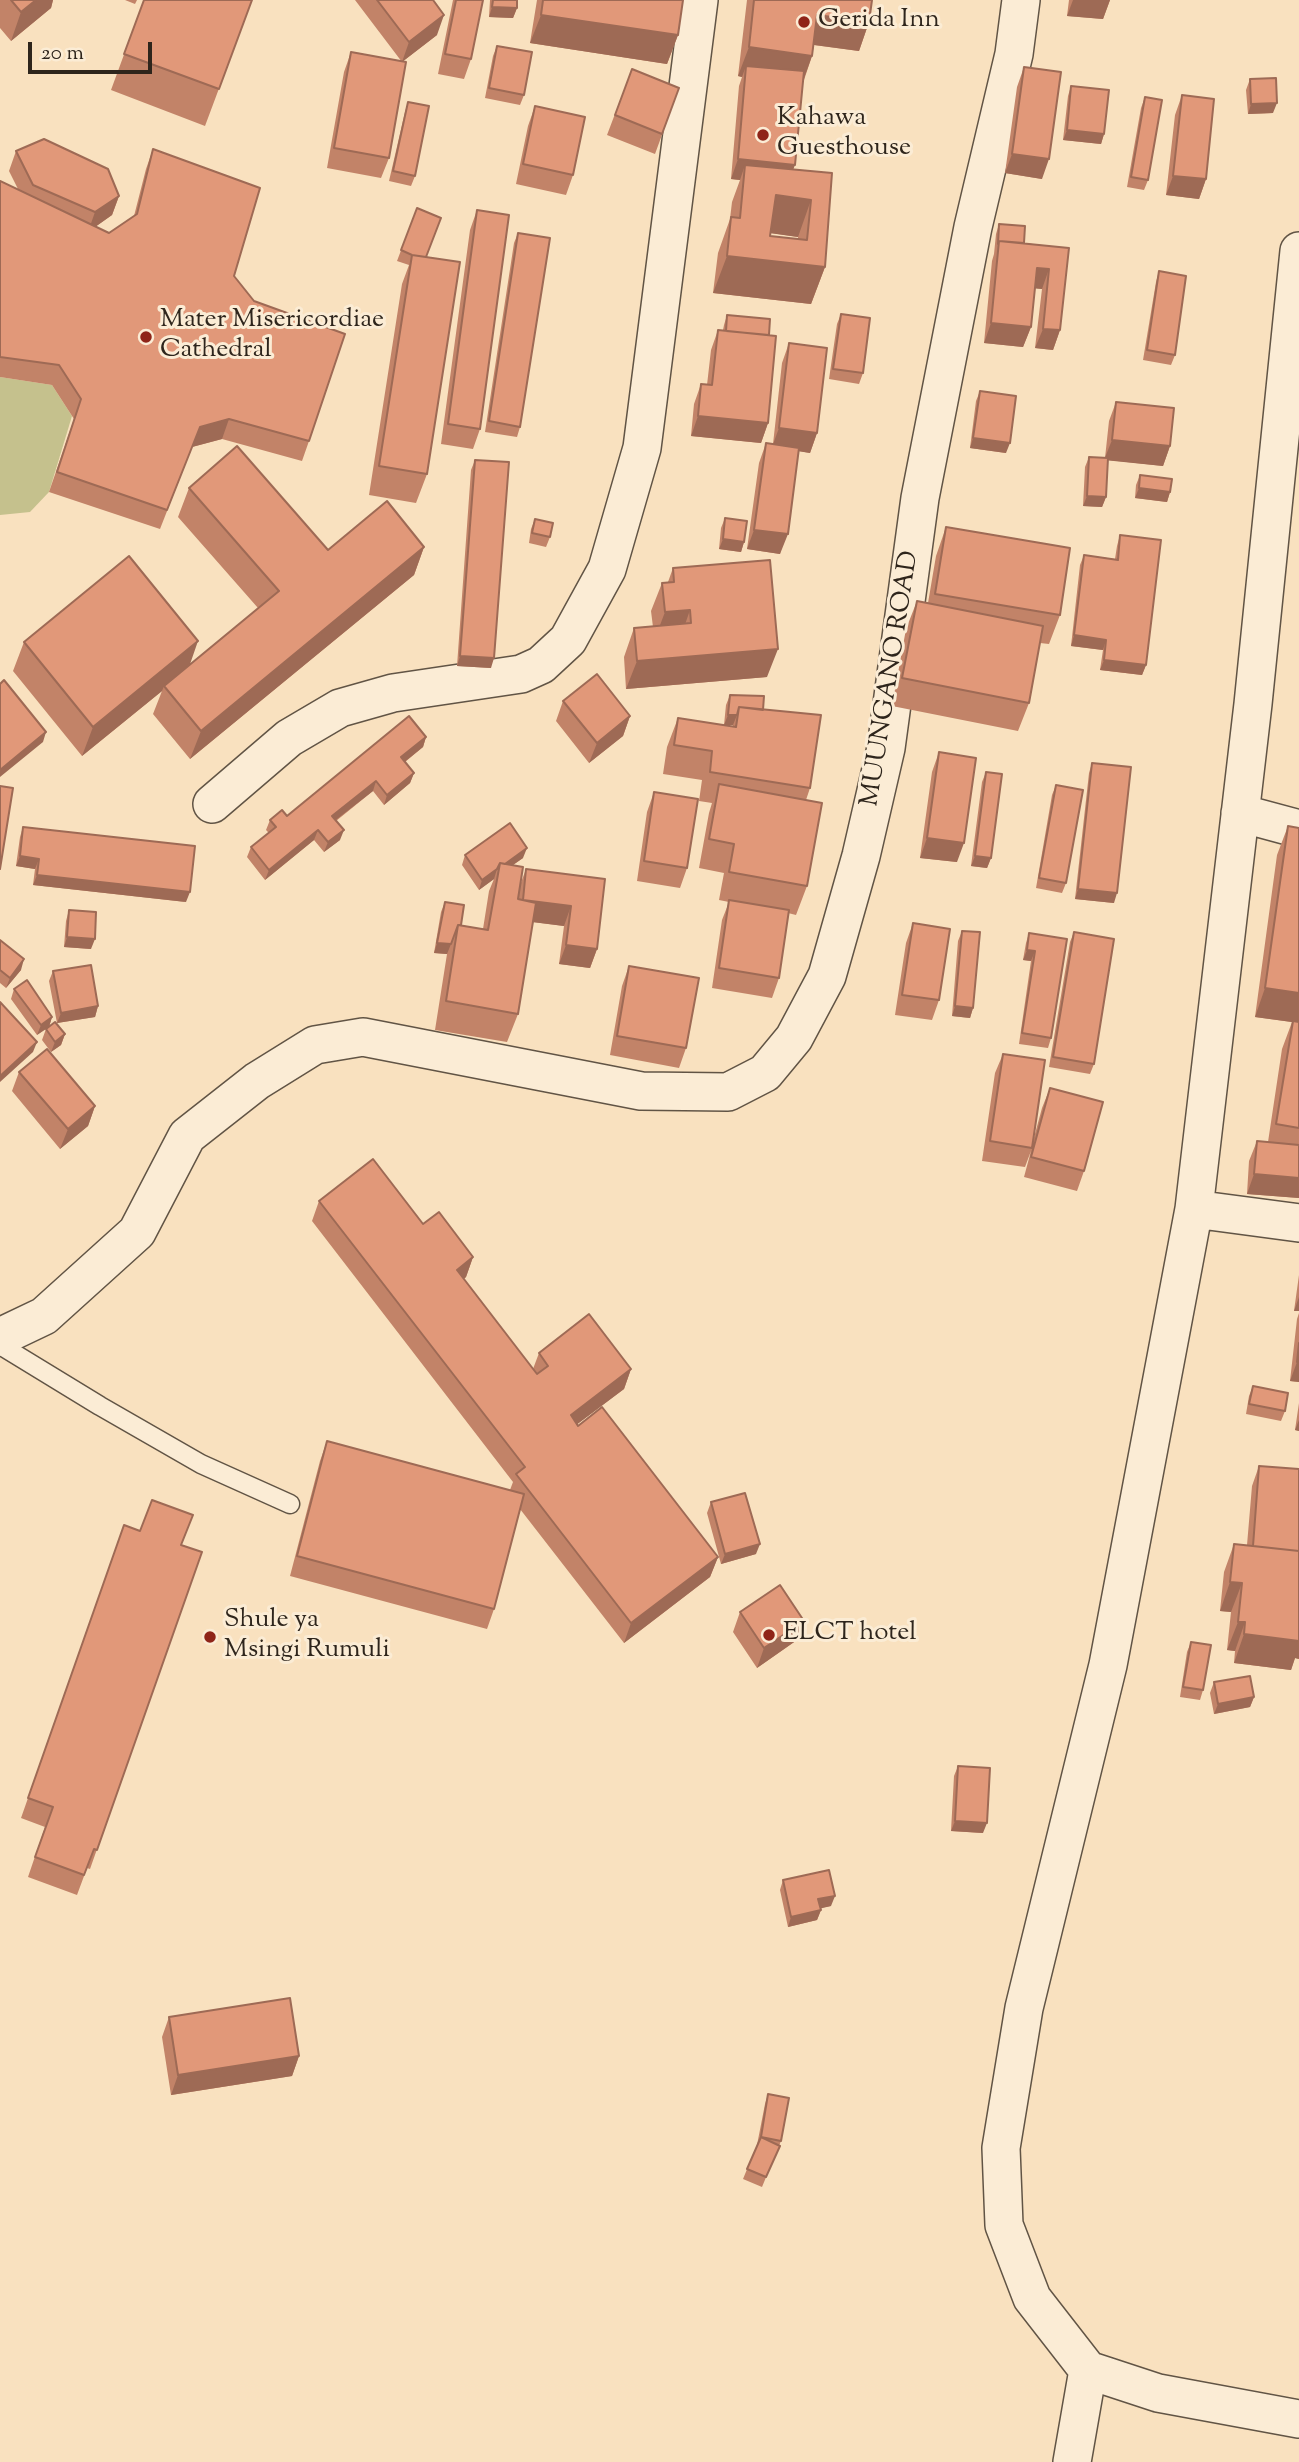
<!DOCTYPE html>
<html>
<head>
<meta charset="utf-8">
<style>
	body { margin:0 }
	#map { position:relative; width:1299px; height:2462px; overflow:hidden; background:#f9e1bf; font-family:"Sorts Mill Goudy",serif }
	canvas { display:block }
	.scale { position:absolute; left:28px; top:42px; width:124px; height:32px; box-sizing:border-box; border:4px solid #2e251c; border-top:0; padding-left:9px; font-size:21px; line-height:24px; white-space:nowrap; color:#2e251c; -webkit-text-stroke:5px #fbecd5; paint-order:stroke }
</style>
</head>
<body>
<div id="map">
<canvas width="1299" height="2462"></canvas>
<div class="scale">20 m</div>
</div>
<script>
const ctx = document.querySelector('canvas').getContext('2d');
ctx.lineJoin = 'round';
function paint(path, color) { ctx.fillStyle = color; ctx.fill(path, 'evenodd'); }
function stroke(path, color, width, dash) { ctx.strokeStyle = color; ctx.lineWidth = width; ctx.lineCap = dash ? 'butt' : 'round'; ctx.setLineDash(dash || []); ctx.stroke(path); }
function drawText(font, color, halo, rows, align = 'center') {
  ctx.font = font + ' "Sorts Mill Goudy",serif'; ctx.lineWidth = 6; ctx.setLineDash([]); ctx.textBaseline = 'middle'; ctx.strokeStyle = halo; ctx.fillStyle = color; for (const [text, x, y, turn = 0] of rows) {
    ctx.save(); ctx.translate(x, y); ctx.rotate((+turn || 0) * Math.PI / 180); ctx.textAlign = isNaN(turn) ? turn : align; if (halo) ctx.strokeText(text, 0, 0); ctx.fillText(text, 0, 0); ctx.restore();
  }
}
const green = new Path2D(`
	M 0,377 L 52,385 L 72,416 L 49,492 L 30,512 L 0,515 Z`);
const service = new Path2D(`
	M 0,1345 L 100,1406 L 201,1464 L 290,1504`);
const minor = new Path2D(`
	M 1299,251 L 1253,704 L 1194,1209 L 1108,1665 L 1024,2008 L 1001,2148 L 1004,2225 L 1032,2298 L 1088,2370 L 1158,2393 L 1299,2419
	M 212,804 L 289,738 L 340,708 L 393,693 L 521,674 L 541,665 L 568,640 L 607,569 L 642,448 L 699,0
	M 1240,813 L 1299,829
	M 1194,1209 L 1299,1223
	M 0,1337 L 44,1316 L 137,1232 L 187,1136 L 257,1081 L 315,1045 L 363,1037 L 641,1091 L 728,1092 L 765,1073 L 794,1038 L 827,976 L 861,856 L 886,748 L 920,498 L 973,227 L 1014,54 L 1021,0
	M 1072,2462 L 1088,2370`);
const wall = new Path2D(`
	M 0,0 L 53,0 L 51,8 L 11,41 L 0,28 Z
	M 125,0 L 137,0 L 135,4 Z
	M 144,0 L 252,0 L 205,126 L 111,90 Z
	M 355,0 L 433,0 L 437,35 L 402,62 Z
	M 453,0 L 483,0 L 471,59 L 464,79 L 438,74 Z
	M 490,0 L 517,0 L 517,8 L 513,18 L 489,17 Z
	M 537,0 L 683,0 L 678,35 L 667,64 L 530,43 Z
	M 747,0 L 872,0 L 869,22 L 859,51 L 814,45 L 812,56 L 803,83 L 793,170 L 832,173 L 825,267 L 811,304 L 713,293 L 718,253 L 730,219 L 732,202 L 740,180 L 731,179 L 739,86 L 742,77 L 738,76 ZM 771,233 L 798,237 L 798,239 L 770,236 Z
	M 1069,0 L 1110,0 L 1103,19 L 1067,16 Z
	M 497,46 L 524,95 L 520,105 L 485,98 L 493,56 Z
	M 351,52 L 389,158 L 381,178 L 327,168 L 344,72 Z
	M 1024,67 L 1042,179 L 1005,173 L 1017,87 Z
	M 632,69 L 679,88 L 655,154 L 607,135 Z
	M 1250,79 L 1273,113 L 1248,114 L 1246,90 Z
	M 1071,86 L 1104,134 L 1101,144 L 1063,140 L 1068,96 Z
	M 1182,95 L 1206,179 L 1199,199 L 1166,195 L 1175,115 Z
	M 1145,97 L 1148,180 L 1144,190 L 1127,187 L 1141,108 Z
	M 408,102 L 415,176 L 411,186 L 389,181 L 405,112 Z
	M 535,106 L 573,175 L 566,195 L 516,184 L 528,126 Z
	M 153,149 L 234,276 L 309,441 L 302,461 L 222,439 L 192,447 L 160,529 L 49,492 L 74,419 L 52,385 L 0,377 L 0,181 L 18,189 L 9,171 L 16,151 L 119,196 L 112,215 L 95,227 L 109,233 L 134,216 L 146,169 Z
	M 417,208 L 426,257 L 427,474 L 416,503 L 369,495 L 402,284 L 409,265 L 397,261 Z
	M 477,210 L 480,429 L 473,449 L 441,444 L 470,230 Z
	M 999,224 L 1024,243 L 1069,248 L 1060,330 L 1053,350 L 1035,348 L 1042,289 L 1035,288 L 1031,327 L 1023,347 L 984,343 L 992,261 L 994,254 L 996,234 Z
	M 518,233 L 520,427 L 517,437 L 485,432 L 514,243 Z
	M 1159,271 L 1175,355 L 1171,365 L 1143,360 L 1156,282 Z
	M 841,314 L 863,373 L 859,384 L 829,379 L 837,324 Z
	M 727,315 L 769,335 L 768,423 L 761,443 L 691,436 L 694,404 L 701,384 L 707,385 L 711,350 L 718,330 L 723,330 L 724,325 Z
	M 789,343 L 817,433 L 810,453 L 799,451 L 780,554 L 747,549 L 759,463 L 766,443 L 773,444 L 782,363 Z
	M 980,391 L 1006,453 L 970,448 L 976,401 Z
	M 1116,402 L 1170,446 L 1163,466 L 1108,460 L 1106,497 L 1102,507 L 1083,506 L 1085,467 L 1089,457 L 1105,458 L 1109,421 Z
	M 475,460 L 491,668 L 457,666 L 471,470 Z
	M 1140,475 L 1170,492 L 1167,502 L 1135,498 L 1136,485 Z
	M 189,488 L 328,550 L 424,547 L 414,575 L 190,759 L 153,714 L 162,691 L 82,756 L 13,671 L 24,642 L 190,664 L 258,608 L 178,517 Z
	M 725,518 L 744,542 L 741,552 L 719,549 L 721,528 Z
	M 535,519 L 550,537 L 546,547 L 529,543 L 531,529 Z
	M 946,527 L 1060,615 L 1049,644 L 1040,643 L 1029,703 L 1018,731 L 892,706 L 906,629 L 917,601 L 928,603 L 936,556 Z
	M 1120,535 L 1146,665 L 1142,675 L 1100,670 L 1103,650 L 1071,646 L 1080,565 L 1084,555 L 1115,559 L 1117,546 Z
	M 673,568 L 767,677 L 626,689 L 624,657 L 634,628 L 653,627 L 651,611 L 662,583 L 668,582 Z
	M 730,695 L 763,710 L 810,788 L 806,800 L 807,886 L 796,915 L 788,913 L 779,978 L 772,998 L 712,988 L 722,920 L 729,902 L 719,900 L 724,873 L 699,868 L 709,813 L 712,803 L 699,801 L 702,780 L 663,774 L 667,747 L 678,718 L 732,727 L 733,725 L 724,725 L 726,705 Z
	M 563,701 L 630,716 L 623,736 L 589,763 L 556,721 Z
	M 426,737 L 423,747 L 405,762 L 414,773 L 410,783 L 384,805 L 373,791 L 336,821 L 340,840 L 324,852 L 314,840 L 265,880 L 247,857 L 251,847 L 269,833 L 266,830 L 270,820 L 287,816 Z
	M 939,752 L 957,862 L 920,858 L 932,772 Z
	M 1092,763 L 1114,903 L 1075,899 L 1089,773 Z
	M 986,772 L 991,858 L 987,868 L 971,866 L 982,782 Z
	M 1056,785 L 1066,883 L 1062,893 L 1036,888 L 1052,795 Z
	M 654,792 L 687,868 L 680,888 L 637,881 L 647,812 Z
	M 1288,826 L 1299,828 L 1299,1198 L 1247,1194 L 1249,1161 L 1257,1141 L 1268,1142 L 1282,1049 L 1292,1022 L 1255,1017 L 1277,855 Z
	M 23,827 L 186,902 L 33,885 L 35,869 L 16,866 L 20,837 Z
	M 465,855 L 523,858 L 513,865 L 519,888 L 526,869 L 605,879 L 597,949 L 590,968 L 559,964 L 564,926 L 533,922 L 518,1014 L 507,1042 L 435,1030 L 447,954 L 434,953 L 441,912 L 445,902 L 461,925 L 483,929 L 489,891 L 494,879 L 479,890 L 462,865 Z
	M 69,910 L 91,949 L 64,947 L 66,921 Z
	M 913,923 L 939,1000 L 932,1020 L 895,1015 L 906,943 Z
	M 962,931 L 973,1008 L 970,1018 L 952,1016 L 958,941 Z
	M 1074,932 L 1094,1064 L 1090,1074 L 1049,1067 L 1070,942 Z
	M 1029,933 L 1067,939 L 1051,1038 L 1048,1048 L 1019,1044 L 1031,961 L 1023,960 L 1026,943 Z
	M 0,940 L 21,970 L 6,988 L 0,983 Z
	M 629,966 L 686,1048 L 679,1068 L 610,1055 L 622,986 Z
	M 53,971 L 98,1006 L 95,1017 L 57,1023 L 49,981 Z
	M 14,989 L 52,1017 L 49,1027 L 65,1034 L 61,1045 L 51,1052 L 42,1040 L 46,1029 L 48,1027 L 37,1035 L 11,999 Z
	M 1003,1054 L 1032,1145 L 1042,1108 L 1050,1088 L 1084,1171 L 1077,1191 L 1024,1177 L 1031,1151 L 1025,1167 L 982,1161 L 995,1073 Z
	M 19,1072 L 95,1106 L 88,1126 L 60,1149 L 12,1091 Z
	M 319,1201 L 423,1224 L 473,1257 L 466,1277 L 464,1279 L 533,1369 L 539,1353 L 631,1369 L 624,1389 L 577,1424 L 718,1557 L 710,1577 L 624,1643 L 520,1509 L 494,1609 L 487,1629 L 290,1576 L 320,1461 L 327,1441 L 510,1490 L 513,1482 L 312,1221 Z
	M 1299,1275 L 1299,1311 L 1294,1311 Z
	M 1299,1313 L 1299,1382 L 1290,1381 L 1297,1319 Z
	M 1253,1386 L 1285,1411 L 1281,1421 L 1246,1414 L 1249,1396 Z
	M 1299,1403 L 1299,1431 L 1295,1430 Z
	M 1259,1466 L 1299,1469 L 1299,1659 L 1295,1658 L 1291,1670 L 1234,1663 L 1235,1651 L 1227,1650 L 1231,1612 L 1220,1611 L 1224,1572 L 1234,1544 L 1247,1545 L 1252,1486 Z
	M 711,1502 L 756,1554 L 721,1564 L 707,1513 Z
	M 124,1525 L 202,1552 L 90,1869 L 87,1868 L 77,1895 L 28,1877 L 45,1827 L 21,1818 Z
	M 740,1612 L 804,1621 L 797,1640 L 757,1668 L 733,1632 Z
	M 1191,1642 L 1203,1690 L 1200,1700 L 1180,1697 L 1187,1652 Z
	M 1214,1682 L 1254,1697 L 1250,1707 L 1214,1714 L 1210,1693 Z
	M 958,1766 L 983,1833 L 951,1831 L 954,1776 Z
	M 783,1880 L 831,1906 L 820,1908 L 821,1910 L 817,1920 L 788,1927 L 780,1890 Z
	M 169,2017 L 299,2056 L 292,2076 L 171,2095 L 162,2037 Z
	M 768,2094 L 781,2141 L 762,2187 L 743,2179 L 757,2145 L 765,2104 Z`);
const shadedWall = new Path2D(`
	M 36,0 L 53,0 L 51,8 L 11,41 L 21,12 Z
	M 1073,0 L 1110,0 L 1103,19 L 1067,16 Z
	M 492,7 L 517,8 L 513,18 L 489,17 Z
	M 444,15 L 437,35 L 402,62 L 409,42 Z
	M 541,15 L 678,35 L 667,64 L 530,43 Z
	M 817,15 L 869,22 L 859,51 L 807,44 Z
	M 749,47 L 812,56 L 802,84 L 746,66 L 742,77 L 738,76 Z
	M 1277,103 L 1273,113 L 1248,114 L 1251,104 Z
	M 1067,130 L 1104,134 L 1101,144 L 1063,140 Z
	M 1012,154 L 1049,159 L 1042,179 L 1005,173 Z
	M 738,159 L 795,165 L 787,185 L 745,165 L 740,180 L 731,179 Z
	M 1173,176 L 1206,179 L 1199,199 L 1166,195 Z
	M 776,195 L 811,200 L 798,237 L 762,232 Z
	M 119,196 L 112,215 L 88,232 L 95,212 Z
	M 727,256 L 825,267 L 811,304 L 713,293 Z
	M 1037,268 L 1049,269 L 1042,289 L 1030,288 Z
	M 991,323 L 1031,327 L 1023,347 L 984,343 Z
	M 1043,329 L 1060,330 L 1053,350 L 1035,348 Z
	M 698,416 L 768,423 L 761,443 L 691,436 Z
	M 229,419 L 222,439 L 192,447 L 160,529 L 200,427 Z
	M 779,428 L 817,433 L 810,453 L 772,447 Z
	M 973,438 L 1010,443 L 1006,453 L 970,448 Z
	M 1112,440 L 1170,446 L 1163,466 L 1104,460 Z
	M 1139,488 L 1170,492 L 1167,502 L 1135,498 Z
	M 1087,496 L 1106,497 L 1102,507 L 1083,506 Z
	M 754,530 L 788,534 L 780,554 L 747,549 Z
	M 723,539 L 744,542 L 741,552 L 719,549 Z
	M 424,547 L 414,575 L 190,759 L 201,731 Z
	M 690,610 L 680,639 L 654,641 L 665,612 Z
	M 1074,635 L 1106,640 L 1103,650 L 1071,646 Z
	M 198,641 L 188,670 L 164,686 L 162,691 L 82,756 L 93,727 Z
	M 778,649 L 767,677 L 626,689 L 637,661 Z
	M 460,656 L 494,658 L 491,668 L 457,666 Z
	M 1104,660 L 1146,665 L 1142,675 L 1100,670 Z
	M 728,715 L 737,715 L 733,725 L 724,725 Z
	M 630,716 L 623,736 L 589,763 L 597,743 Z
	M 46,732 L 43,742 L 0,777 L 0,770 Z
	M 426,737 L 423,747 L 397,768 L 401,757 Z
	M 414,773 L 410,783 L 384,805 L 387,795 Z
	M 376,781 L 373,791 L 328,826 L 332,816 Z
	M 318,830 L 314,840 L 265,880 L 269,870 Z
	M 344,830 L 340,840 L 324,852 L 328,842 Z
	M 927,838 L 964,843 L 957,862 L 920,858 Z
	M 527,848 L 523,858 L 497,876 L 499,868 Z
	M 20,856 L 39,859 L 35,869 L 16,866 Z
	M 975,856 L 991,858 L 987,868 L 971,866 Z
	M 497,869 L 494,879 L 479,890 L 482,880 Z
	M 37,875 L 190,892 L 186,902 L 33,885 Z
	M 1078,889 L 1117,893 L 1114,903 L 1075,899 Z
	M 523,900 L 571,906 L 564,926 L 516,920 Z
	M 67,937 L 95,939 L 91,949 L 64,947 Z
	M 437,943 L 451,944 L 447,954 L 434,953 Z
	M 566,945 L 597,949 L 590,968 L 559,964 Z
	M 1027,950 L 1035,951 L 1031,961 L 1023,960 Z
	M 24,959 L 21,970 L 6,988 L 10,978 Z
	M 1265,988 L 1299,993 L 1299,1023 L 1255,1017 Z
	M 98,1006 L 95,1017 L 57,1023 L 61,1013 Z
	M 955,1006 L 973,1008 L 970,1018 L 952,1016 Z
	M 52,1017 L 49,1027 L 37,1035 L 41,1025 Z
	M 65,1034 L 61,1045 L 51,1052 L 55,1042 Z
	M 37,1042 L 33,1052 L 0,1082 L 0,1076 Z
	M 95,1106 L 88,1126 L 60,1149 L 68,1129 Z
	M 1254,1174 L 1299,1178 L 1299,1198 L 1247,1194 Z
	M 473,1257 L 466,1277 L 450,1290 L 457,1270 Z
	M 1299,1297 L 1299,1311 L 1294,1311 Z
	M 1297,1362 L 1299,1362 L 1299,1382 L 1290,1381 Z
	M 631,1369 L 624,1389 L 563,1435 L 571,1415 Z
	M 1299,1420 L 1299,1431 L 1295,1430 Z
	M 760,1544 L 756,1554 L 721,1564 L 725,1554 Z
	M 718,1557 L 710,1577 L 624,1643 L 631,1623 Z
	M 1230,1582 L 1242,1583 L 1231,1612 L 1220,1611 Z
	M 804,1621 L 797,1640 L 757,1668 L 764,1648 Z
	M 1238,1622 L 1245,1622 L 1235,1651 L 1227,1650 Z
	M 1244,1634 L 1299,1639 L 1299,1659 L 1295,1658 L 1291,1670 L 1234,1663 Z
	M 1254,1697 L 1250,1707 L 1214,1714 L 1218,1704 Z
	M 955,1821 L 987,1823 L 983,1833 L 951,1831 Z
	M 835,1896 L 831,1906 L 814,1910 L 818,1899 Z
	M 821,1910 L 817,1920 L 788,1927 L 791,1917 Z
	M 299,2056 L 292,2076 L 171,2095 L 178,2075 Z`);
const building = new Path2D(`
	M 11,0 L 36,0 L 21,12 Z
	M 144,0 L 252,0 L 219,89 L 124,54 Z
	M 377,0 L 433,0 L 444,15 L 409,42 Z
	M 456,0 L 483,0 L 471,59 L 445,54 Z
	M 493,0 L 517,0 L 517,8 L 492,7 Z
	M 543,0 L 683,0 L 678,35 L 541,15 Z
	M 754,0 L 872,0 L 869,22 L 817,15 L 812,56 L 749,47 Z
	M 497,46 L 532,52 L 524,95 L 489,88 Z
	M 351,52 L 406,62 L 389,158 L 334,148 Z
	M 746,66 L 804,71 L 795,165 L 738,159 Z
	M 1024,67 L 1061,72 L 1049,159 L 1012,154 Z
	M 632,69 L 679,88 L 662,134 L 615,115 Z
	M 1276,78 L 1277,103 L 1251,104 L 1250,79 Z
	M 1071,86 L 1109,90 L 1104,134 L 1067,130 Z
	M 1182,95 L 1214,99 L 1206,179 L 1173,176 Z
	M 1145,97 L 1162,100 L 1148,180 L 1131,177 Z
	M 408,102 L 429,106 L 415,176 L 393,171 Z
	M 535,106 L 585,117 L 573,175 L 523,164 Z
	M 44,139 L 108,169 L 119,196 L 95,212 L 33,185 L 16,151 Z
	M 153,149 L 260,188 L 234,276 L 254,301 L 345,334 L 309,441 L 229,419 L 200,427 L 167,510 L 57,472 L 81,399 L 59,365 L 0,357 L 0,181 L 109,233 L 137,214 Z
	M 745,165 L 832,173 L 825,267 L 727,256 L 731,217 L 740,218 ZM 776,195 L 811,200 L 807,240 L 770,236 Z
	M 417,208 L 441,218 L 426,257 L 412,255 L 401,250 Z
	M 477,210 L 509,215 L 480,429 L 448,424 Z
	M 999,224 L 1025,226 L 1024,243 L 999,241 L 998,244 Z
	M 518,233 L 550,238 L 520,427 L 489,421 Z
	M 999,241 L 1069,248 L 1060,330 L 1043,329 L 1049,269 L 1037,268 L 1031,327 L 991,323 Z
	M 412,255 L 460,262 L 427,474 L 379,466 Z
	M 1159,271 L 1186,276 L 1175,355 L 1147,350 Z
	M 841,314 L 870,318 L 863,373 L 833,369 Z
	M 727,315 L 770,319 L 769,335 L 726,331 Z
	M 718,330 L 776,336 L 768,423 L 698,416 L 701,384 L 712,385 Z
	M 789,343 L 827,348 L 817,433 L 779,428 Z
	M 980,391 L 1016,396 L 1010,443 L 973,438 Z
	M 1116,402 L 1174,408 L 1170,446 L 1112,440 Z
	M 766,443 L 799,448 L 788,534 L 754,530 Z
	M 237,446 L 328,550 L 387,501 L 424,547 L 201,731 L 164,686 L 279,591 L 189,488 Z
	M 1089,457 L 1108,458 L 1106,497 L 1087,496 Z
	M 475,460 L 509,462 L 494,658 L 460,656 Z
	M 1140,475 L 1172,479 L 1170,492 L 1139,488 Z
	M 725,518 L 747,521 L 744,542 L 723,539 Z
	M 535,519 L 553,523 L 550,537 L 532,533 Z
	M 946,527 L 1070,548 L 1060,615 L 935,594 Z
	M 1120,535 L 1161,540 L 1146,665 L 1104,660 L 1106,640 L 1074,635 L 1084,555 L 1118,560 Z
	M 129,556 L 198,641 L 93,727 L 24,642 Z
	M 770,560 L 778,649 L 637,661 L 634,628 L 691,623 L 690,610 L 665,612 L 662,583 L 674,582 L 673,568 Z
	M 917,601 L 1043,626 L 1029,703 L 902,678 Z
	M 597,674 L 630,716 L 597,743 L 563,701 Z
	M 4,680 L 46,732 L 0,770 L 0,684 Z
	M 730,695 L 764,696 L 763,710 L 739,707 L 737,715 L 728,715 Z
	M 739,707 L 821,715 L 810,788 L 710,772 L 712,751 L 674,745 L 678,718 L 736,727 Z
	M 409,716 L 426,737 L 401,757 L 414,773 L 387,795 L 376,781 L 332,816 L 344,830 L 328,842 L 318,830 L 269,870 L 251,847 L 276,827 L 270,820 L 282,810 L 287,816 Z
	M 939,752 L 976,758 L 964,843 L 927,838 Z
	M 1092,763 L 1131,767 L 1117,893 L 1078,889 Z
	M 986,772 L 1002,774 L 991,858 L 975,856 Z
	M 719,784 L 822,803 L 807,886 L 729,872 L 734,844 L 709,839 Z
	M 1056,785 L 1083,790 L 1066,883 L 1039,878 Z
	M 0,786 L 13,788 L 0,869 Z
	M 654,792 L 698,799 L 687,868 L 644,861 Z
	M 510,823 L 527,848 L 505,864 L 500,863 L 497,869 L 482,880 L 465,855 Z
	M 1288,826 L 1299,828 L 1299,993 L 1265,988 Z
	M 23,827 L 195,846 L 190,892 L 37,875 L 39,859 L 20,856 Z
	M 500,863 L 523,867 L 518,899 L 536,903 L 518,1014 L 446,1001 L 458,925 L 488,930 Z
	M 526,869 L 605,879 L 597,949 L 566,945 L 571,906 L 523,900 Z
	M 729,900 L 789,910 L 779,978 L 719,968 Z
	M 445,902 L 464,905 L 461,925 L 458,925 L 451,944 L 437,943 Z
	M 69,910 L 96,912 L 95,939 L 67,937 Z
	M 913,923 L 950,929 L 939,1000 L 902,995 Z
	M 962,931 L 980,932 L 973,1008 L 955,1006 Z
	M 1074,932 L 1114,939 L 1094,1064 L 1053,1057 Z
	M 1029,933 L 1067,939 L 1051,1038 L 1022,1033 L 1035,951 L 1027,950 Z
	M 0,940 L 24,959 L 10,978 L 0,970 Z
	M 91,965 L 98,1006 L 61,1013 L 53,971 Z
	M 629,966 L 699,978 L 686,1048 L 617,1036 Z
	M 27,980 L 52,1017 L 41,1025 L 14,989 Z
	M 0,1002 L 37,1042 L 0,1076 Z
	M 1293,1021 L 1299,1022 L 1299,1128 L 1276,1124 Z
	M 55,1022 L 65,1034 L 55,1042 L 46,1029 Z
	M 47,1049 L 95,1106 L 68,1129 L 19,1072 Z
	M 1003,1054 L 1045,1060 L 1032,1148 L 990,1141 Z
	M 1050,1088 L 1103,1102 L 1084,1171 L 1031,1157 Z
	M 1257,1141 L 1299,1145 L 1299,1178 L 1254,1174 Z
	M 373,1159 L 423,1224 L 439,1212 L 473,1257 L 457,1270 L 537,1374 L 548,1366 L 539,1353 L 589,1314 L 631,1369 L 571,1415 L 578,1426 L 602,1407 L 718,1557 L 631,1623 L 516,1474 L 525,1467 L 319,1201 Z
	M 1299,1343 L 1299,1362 L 1297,1362 Z
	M 1253,1386 L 1288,1393 L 1285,1411 L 1249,1404 Z
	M 327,1441 L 524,1494 L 494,1609 L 297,1556 Z
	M 1259,1466 L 1299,1469 L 1299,1551 L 1253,1546 Z
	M 745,1493 L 760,1544 L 725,1554 L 711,1502 Z
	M 152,1500 L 193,1515 L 181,1545 L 202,1552 L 97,1850 L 94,1849 L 84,1875 L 35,1857 L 53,1807 L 28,1798 L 124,1525 L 140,1531 Z
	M 1234,1544 L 1299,1551 L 1299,1641 L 1244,1634 L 1245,1622 L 1238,1622 L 1242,1583 L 1230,1582 Z
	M 780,1585 L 804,1621 L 764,1648 L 740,1612 Z
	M 1191,1642 L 1211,1645 L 1203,1690 L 1183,1687 Z
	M 1250,1676 L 1254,1697 L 1218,1704 L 1214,1682 Z
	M 958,1766 L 990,1768 L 987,1823 L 955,1821 Z
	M 829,1870 L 835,1896 L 818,1899 L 821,1910 L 791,1917 L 783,1880 Z
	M 290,1998 L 299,2056 L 178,2075 L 169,2017 Z
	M 768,2094 L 789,2098 L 781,2141 L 761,2137 Z
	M 761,2137 L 780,2146 L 766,2177 L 747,2169 Z`);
const markers = [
	[804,22,7,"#8f2418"],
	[763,135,7,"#8f2418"],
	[146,337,7,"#8f2418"],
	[769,1635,7,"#8f2418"],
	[210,1637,7,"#8f2418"]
];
const poiNames = [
	["Gerida Inn",818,22],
	["Kahawa",777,120],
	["Guesthouse",777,150],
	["Mater Misericordiae",160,322],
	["Cathedral",160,352],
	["Shule ya",224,1622],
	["Msingi Rumuli",224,1652],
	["ELCT hotel",783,1635]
];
const streetNames = [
	["MUUNGANO ROAD",892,679,-81]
];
paint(green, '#c5c18d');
stroke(service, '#615445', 21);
stroke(minor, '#615445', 40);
stroke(service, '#fbecd5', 18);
stroke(minor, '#fbecd5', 37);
paint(wall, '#c28368');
paint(shadedWall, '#9e6a55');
paint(building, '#e19879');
stroke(building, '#9e6a55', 2);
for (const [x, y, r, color] of markers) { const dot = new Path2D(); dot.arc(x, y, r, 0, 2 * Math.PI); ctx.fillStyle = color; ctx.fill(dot); stroke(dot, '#fbecd5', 2.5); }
drawText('26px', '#2e251c', '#fbecd5', poiNames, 'left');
drawText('26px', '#2e251c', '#fbecd5', streetNames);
</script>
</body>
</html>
